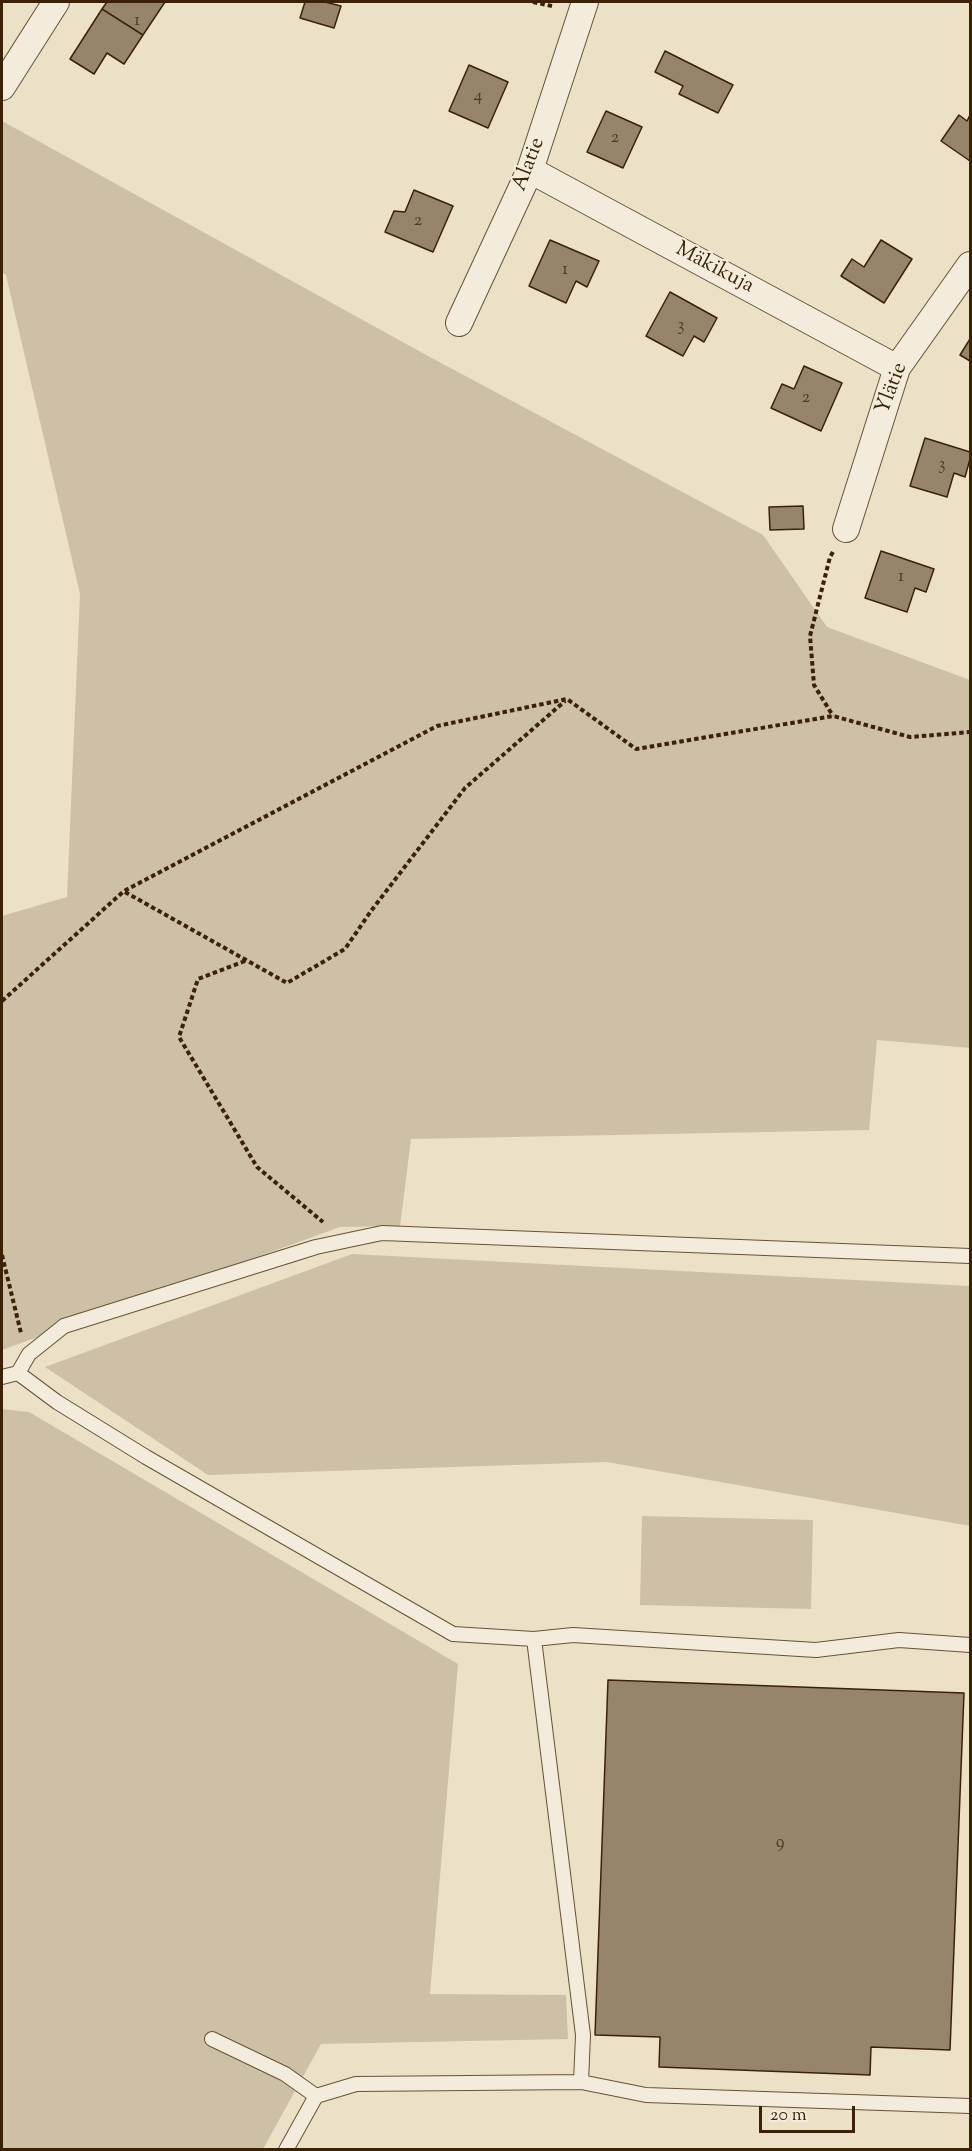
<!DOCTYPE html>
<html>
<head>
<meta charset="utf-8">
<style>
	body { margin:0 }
	#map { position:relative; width:972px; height:2151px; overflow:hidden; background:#ece0c7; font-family:"Sorts Mill Goudy",serif }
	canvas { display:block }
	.frame { position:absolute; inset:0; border:3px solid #3b2207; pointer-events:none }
	.scale { position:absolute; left:759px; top:2106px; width:96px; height:27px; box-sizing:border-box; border:3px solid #3b2207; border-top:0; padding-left:8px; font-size:18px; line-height:21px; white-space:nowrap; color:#3b2207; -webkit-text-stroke:4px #f3ebdb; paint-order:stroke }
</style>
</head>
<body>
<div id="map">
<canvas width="972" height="2151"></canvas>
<div class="frame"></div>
<div class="scale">20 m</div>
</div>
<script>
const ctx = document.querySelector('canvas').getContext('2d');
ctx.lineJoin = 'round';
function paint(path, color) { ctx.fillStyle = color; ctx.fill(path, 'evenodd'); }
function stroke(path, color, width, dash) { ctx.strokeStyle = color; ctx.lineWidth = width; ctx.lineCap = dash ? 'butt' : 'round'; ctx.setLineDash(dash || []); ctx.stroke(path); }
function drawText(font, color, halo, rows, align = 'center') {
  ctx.font = font + ' "Sorts Mill Goudy",serif'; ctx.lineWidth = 4.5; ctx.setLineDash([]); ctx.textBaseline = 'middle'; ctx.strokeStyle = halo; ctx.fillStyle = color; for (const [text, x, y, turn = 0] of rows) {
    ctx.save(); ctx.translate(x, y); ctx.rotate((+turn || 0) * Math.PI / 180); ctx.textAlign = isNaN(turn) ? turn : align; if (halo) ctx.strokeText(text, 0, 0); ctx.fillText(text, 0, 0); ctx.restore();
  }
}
const green = new Path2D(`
	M 2,121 L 428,356 L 763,535 L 827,627 L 970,680 L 970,1048 L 877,1040 L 869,1130 L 411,1139 L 400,1226 L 340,1227 L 2,1350 L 2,916 L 67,897 L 80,594 L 6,275 L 2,272 Z
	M 352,1254 L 970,1286 L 970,1526 L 607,1462 L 208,1475 L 45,1367 Z
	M 2,1409 L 29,1412 L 458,1664 L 430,1994 L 566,1995 L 568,2039 L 321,2044 L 263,2149 L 2,2150 Z
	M 642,1516 L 813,1520 L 811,1609 L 640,1605 Z`);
const building = new Path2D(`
	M 107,2 L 165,2 L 143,35 L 102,9 Z
	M 305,2 L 325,2 L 341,6 L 334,28 L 300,18 Z
	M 102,9 L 143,35 L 124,64 L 107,53 L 94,74 L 70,59 Z
	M 665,51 L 733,85 L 718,113 L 679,94 L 683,86 L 655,72 Z
	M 469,65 L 508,82 L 488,128 L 449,111 Z
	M 606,111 L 642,127 L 623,168 L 587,152 Z
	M 959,115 L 967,121 L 970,115 L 970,161 L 941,141 Z
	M 414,190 L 453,206 L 433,252 L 385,232 L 394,211 L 405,212 Z
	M 550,240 L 599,261 L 587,287 L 576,281 L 566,303 L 529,286 Z
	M 881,240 L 912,259 L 884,303 L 841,276 L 852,259 L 864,267 Z
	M 670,292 L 717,318 L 704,342 L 694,336 L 683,356 L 646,336 Z
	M 970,339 L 970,361 L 960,355 Z
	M 804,366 L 842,383 L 821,431 L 771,408 L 782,384 L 794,389 Z
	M 925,438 L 970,452 L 970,459 L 965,477 L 954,473 L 947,497 L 910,486 Z
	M 803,506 L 804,529 L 770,530 L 769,507 Z
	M 881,551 L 934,569 L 926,592 L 915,588 L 907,612 L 865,598 Z
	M 608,1680 L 964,1693 L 950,2050 L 871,2047 L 870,2075 L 659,2067 L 660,2037 L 595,2035 Z`);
const path = new Path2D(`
	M 533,2 L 552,6
	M 833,552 L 830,557 L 810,636 L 814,685 L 833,716
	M 125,892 L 287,983 L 345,949 L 371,911 L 465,788 L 565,701
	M 245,961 L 198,979 L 179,1037 L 257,1167 L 323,1222
	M 2,1001 L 124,891 L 437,726 L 567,699 L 636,749 L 833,716 L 910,737 L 970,732
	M 2,1255 L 21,1333`);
const lane = new Path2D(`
	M 18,1373 L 57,1402 L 146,1457 L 453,1634 L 534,1639 L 573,1635 L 816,1650 L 899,1640 L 970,1645
	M 2,1377 L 18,1373 L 29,1354 L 64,1326 L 316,1247 L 382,1233 L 970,1256
	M 534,1639 L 583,2035 L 581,2082
	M 212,2039 L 285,2074 L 316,2096
	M 286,2150 L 316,2096 L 356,2084 L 581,2082 L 646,2095 L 970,2106`);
const street = new Path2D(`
	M 2,87 L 56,2
	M 530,170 L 897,368
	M 459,323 L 530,170 L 585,2
	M 846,529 L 897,368 L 970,265`);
const numberNames = [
	["1",137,22],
	["4",478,97],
	["2",615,139],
	["2",418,222],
	["1",565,271],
	["3",681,327],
	["2",806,399],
	["3",942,466],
	["1",901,578],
	["9",780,1844]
];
const streetNames = [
	["Alatie",530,165,-69],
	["Mäkikuja",714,269,28],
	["Ylätie",893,389,-69]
];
paint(green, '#cec0a6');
paint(building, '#97856b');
stroke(building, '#3b2207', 1.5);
stroke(lane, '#675237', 16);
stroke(street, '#675237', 28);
stroke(path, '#3b2207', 4, [4.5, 3]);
stroke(lane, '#f3ebdb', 14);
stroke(street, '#f3ebdb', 26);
drawText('18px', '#523b20', null, numberNames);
drawText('21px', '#3b2207', '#f3ebdb', streetNames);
</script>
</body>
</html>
